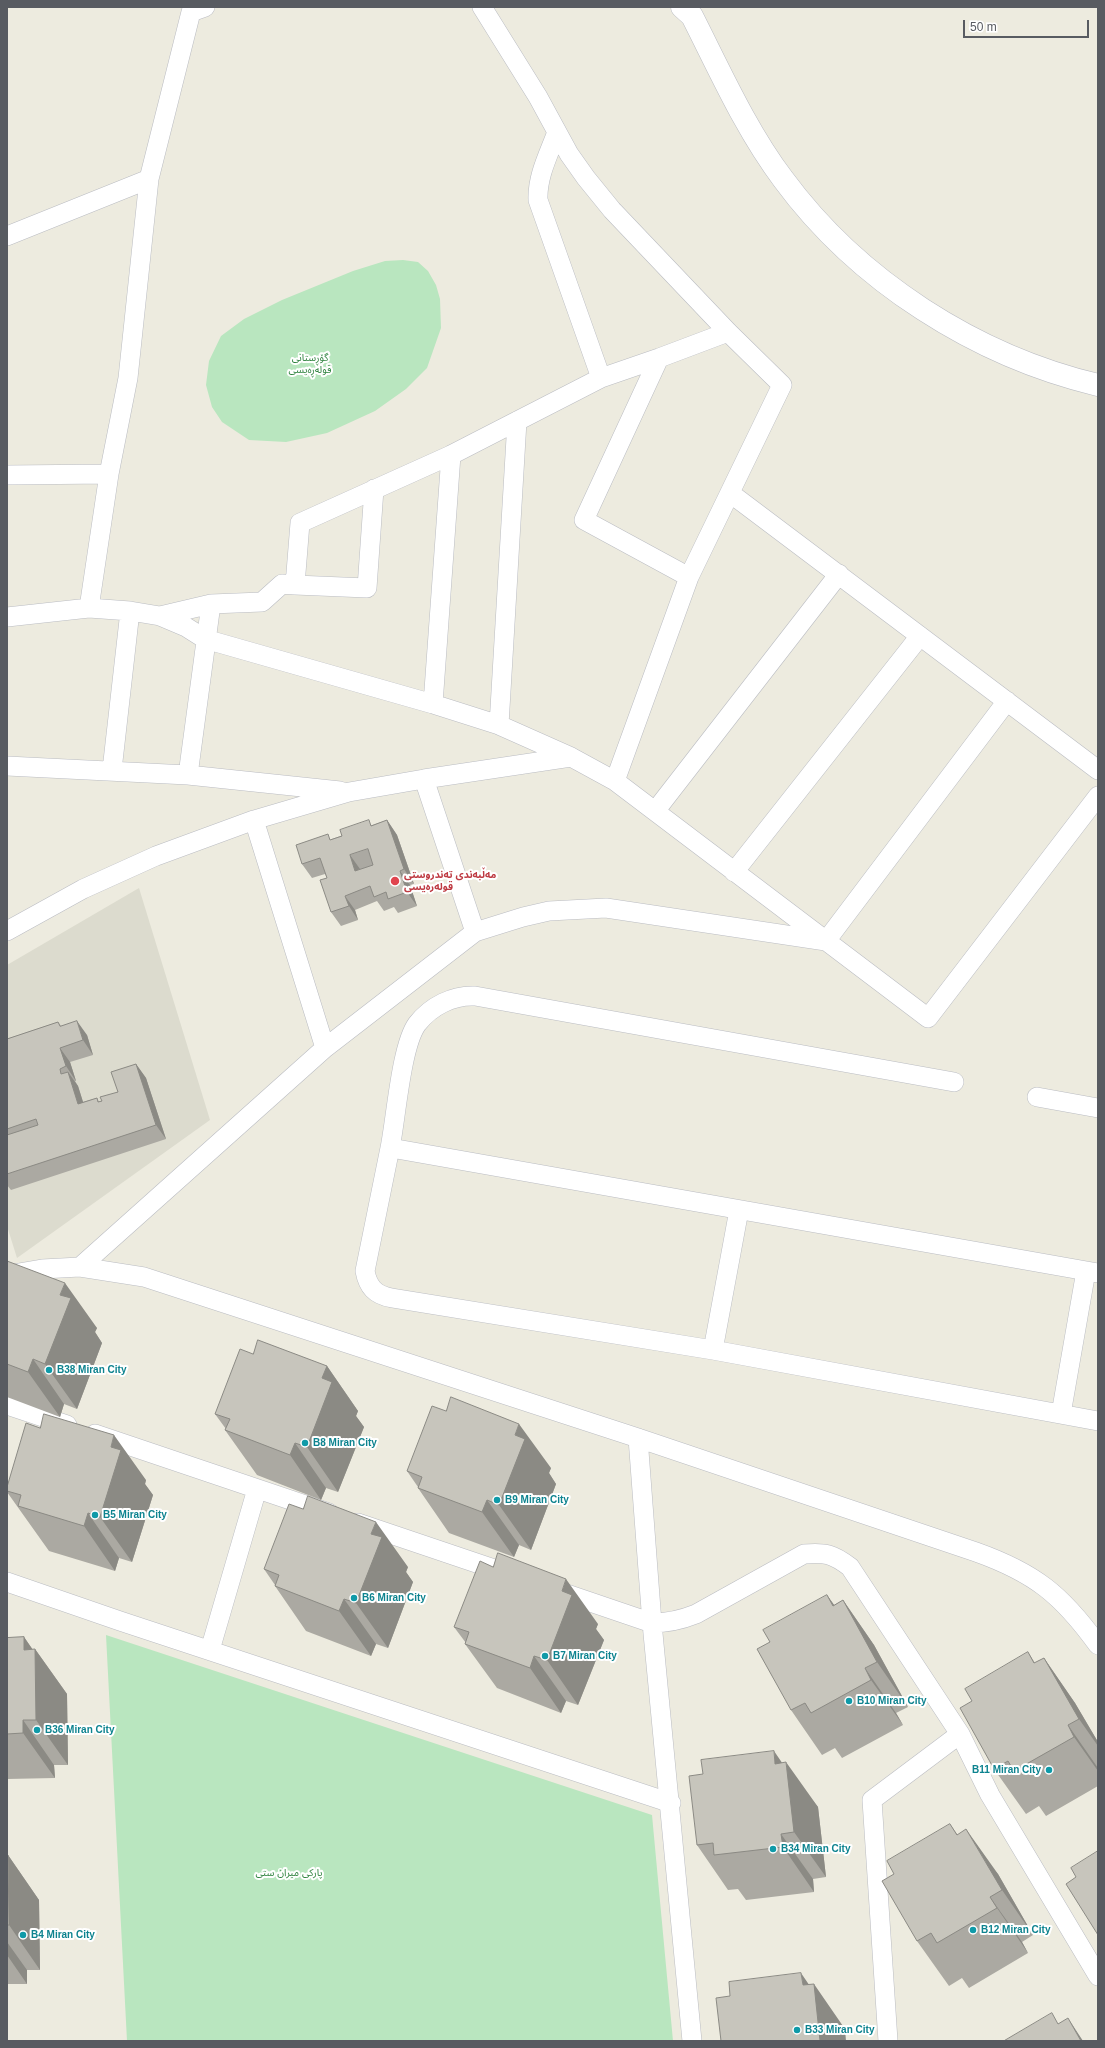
<!DOCTYPE html>
<html>
<head>
<meta charset="utf-8">
<style>
	body { margin:0 }
	#map { position:relative; width:1105px; height:2048px; overflow:hidden; background:#edebdf; font-family:Arial,sans-serif }
	canvas { display:block }
	.frame { position:absolute; inset:0; border:8px solid #585b61; pointer-events:none }
	.scale { position:absolute; left:963px; top:20px; width:126px; height:18px; box-sizing:border-box; border:2px solid #585b61; border-top:0; padding-left:5px; font-size:12px; line-height:14px; white-space:nowrap; color:#585b61; -webkit-text-stroke:3px #fff; paint-order:stroke }
</style>
</head>
<body>
<div id="map">
<canvas width="1105" height="2048"></canvas>
<div class="frame"></div>
<div class="scale">50 m</div>
</div>
<script>
const ctx = document.querySelector('canvas').getContext('2d');
ctx.lineJoin = 'round';
function paint(path, color) { ctx.fillStyle = color; ctx.fill(path, 'evenodd'); }
function stroke(path, color, width, dash) { ctx.strokeStyle = color; ctx.lineWidth = width; ctx.lineCap = dash ? 'butt' : 'round'; ctx.setLineDash(dash || []); ctx.stroke(path); }
function drawText(font, color, halo, rows, align = 'center') {
  ctx.font = font + ' Arial,"Noto Sans Arabic",sans-serif'; ctx.lineWidth = 4; ctx.setLineDash([]); ctx.textBaseline = 'middle'; ctx.strokeStyle = halo; ctx.fillStyle = color; for (const [text, x, y, turn = 0] of rows) {
    ctx.save(); ctx.translate(x, y); ctx.rotate((+turn || 0) * Math.PI / 180); ctx.textAlign = isNaN(turn) ? turn : align; if (halo) ctx.strokeText(text, 0, 0); ctx.fillText(text, 0, 0); ctx.restore();
  }
}
const education = new Path2D(`
	M 139,888 L 210,1120 L 17,1258 L 7,1226 L 7,965 Z`);
const green = new Path2D(`
	M 403,260 L 418,262 L 428,271 L 436,285 L 440,299 L 441,328 L 427,368 L 406,389 L 375,411 L 327,433 L 286,442 L 249,440 L 222,422 L 212,407 L 206,385 L 209,361 L 221,336 L 244,319 L 282,300 L 353,271 L 385,261 Z
	M 106,1635 L 652,1815 L 673,2041 L 127,2041 Z`);
const minor = new Path2D(`
	M 482,7 L 538,97 L 569,154 L 586,178 L 612,210 L 728,332 L 782,385 L 689,577 L 615,781
	M 557,132 C 549,154 537,176 538,200 L 601,378
	M 7,236 L 149,179
	M 659,358 L 584,520 L 689,577
	M 7,475 L 109,474
	M 730,493 L 1098,770
	M 295,585 L 367,588 L 374,489
	M 89,608 L 109,474 L 128,378 L 149,179 L 191,12 L 205,7
	M 160,616 L 211,604 L 262,602 L 282,584 L 295,585 L 300,523 L 451,455 L 601,378 L 659,358 L 728,332
	M 7,617 L 89,608 L 130,611 L 160,616 L 186,627 L 205,639 L 433,704 L 499,725 L 571,757 L 615,781 L 928,1018 L 1098,796
	M 433,704 L 451,455
	M 499,725 L 517,421
	M 7,766 L 188,775 L 340,791
	M 112,770 L 130,611
	M 188,775 L 211,604
	M 424,779 L 475,932
	M 656,810 L 839,574
	M 254,820 L 325,1048
	M 734,872 L 920,636
	M 7,931 L 83,889 L 156,856 L 254,820 L 349,792 L 424,779 L 571,757
	M 954,1082 L 475,996 C 453,995 431,1006 417,1024 C 401,1046 396,1119 390,1148 C 382,1189 373,1230 365,1271 C 368,1287 375,1295 392,1298 L 713,1350 L 1098,1421
	M 1037,1097 L 1098,1108
	M 391,1148 L 1098,1273
	M 80,1267 L 325,1048 L 475,932 L 523,917 L 549,911 L 606,908 L 826,941 L 1007,701
	M 7,1275 L 42,1269 L 80,1267 L 144,1277 L 638,1438 L 976,1552 C 1035,1573 1062,1595 1098,1645
	M 713,1350 L 739,1210
	M 7,1405 L 67,1425
	M 1061,1414 L 1086,1271
	M 95,1434 L 329,1513
	M 638,1438 L 652,1623 L 692,2041
	M 358,1523 L 503,1572
	M 7,1582 L 120,1621 L 671,1803
	M 555,1590 L 652,1623 C 668,1623 681,1620 696,1614 L 804,1554 C 825,1552 833,1554 850,1567 L 960,1734 L 990,1795 L 1098,1976
	M 210,1650 L 257,1489
	M 888,2041 L 872,1800 L 960,1734`);
const tertiary = new Path2D(`
	M 682,7 L 692,16 C 720,71 746,130 783,179 C 858,281 976,356 1098,385`);
const wall = new Path2D(`
	M 387,820 L 397,835 L 414,884 L 410,885 L 417,906 L 398,913 L 394,907 L 384,911 L 377,901 L 355,910 L 358,920 L 341,926 L 331,912 L 327,878 L 325,874 L 312,878 L 302,864 L 332,839 Z
	M 58,1022 L 61,1026 L 87,1035 L 93,1055 L 70,1062 L 76,1081 L 75,1081 L 78,1086 L 83,1102 L 97,1098 L 99,1102 L 118,1092 L 136,1064 L 146,1078 L 166,1139 L 11,1190 L 7,1185 L 7,1039 Z
	M 7,1261 L 97,1328 L 95,1332 L 102,1343 L 77,1409 L 64,1404 L 60,1417 L 7,1397 Z
	M 253,1354 L 327,1366 L 358,1411 L 356,1416 L 364,1427 L 338,1492 L 326,1488 L 321,1500 L 257,1475 L 225,1430 L 226,1429 L 215,1414 Z
	M 551,1468 L 549,1473 L 556,1484 L 531,1550 L 519,1545 L 514,1557 L 449,1533 L 418,1488 L 418,1487 L 407,1471 Z
	M 146,1480 L 145,1484 L 153,1495 L 132,1562 L 119,1558 L 115,1571 L 49,1551 L 7,1492 L 7,1487 Z
	M 408,1567 L 406,1572 L 413,1582 L 388,1648 L 376,1644 L 371,1656 L 306,1631 L 275,1586 L 275,1585 L 264,1569 Z
	M 827,1595 L 834,1605 L 843,1600 L 874,1645 L 908,1707 L 896,1713 L 903,1725 L 842,1758 L 835,1748 L 822,1755 L 791,1710 L 770,1642 Z
	M 598,1624 L 596,1629 L 604,1640 L 578,1705 L 566,1701 L 561,1713 L 497,1688 L 465,1644 L 466,1643 L 454,1627 Z
	M 24,1637 L 33,1650 L 35,1649 L 67,1694 L 68,1765 L 54,1765 L 55,1778 L 7,1779 L 7,1638 Z
	M 1028,1652 L 1035,1663 L 1044,1658 L 1075,1703 L 1098,1742 L 1098,1786 L 1046,1816 L 1039,1806 L 1026,1814 L 994,1769 L 972,1701 Z
	M 782,1763 L 818,1807 L 826,1877 L 813,1879 L 814,1892 L 746,1900 L 738,1889 L 728,1890 L 697,1845 L 703,1774 Z
	M 950,1824 L 957,1834 L 998,1874 L 1033,1935 L 1022,1942 L 1028,1953 L 969,1988 L 962,1978 L 949,1986 L 917,1941 L 894,1874 Z
	M 7,1855 L 8,1855 L 39,1900 L 40,1970 L 27,1970 L 27,1984 L 7,1984 Z`);
const shadedWall = new Path2D(`
	M 387,820 L 397,835 L 414,884 L 404,869 Z
	M 350,855 L 360,869 L 355,871 Z
	M 400,871 L 410,885 L 417,906 L 407,892 Z
	M 345,896 L 355,910 L 358,920 L 349,906 Z
	M 77,1021 L 87,1035 L 93,1055 L 83,1040 Z
	M 60,1048 L 70,1062 L 76,1081 L 66,1066 Z
	M 136,1064 L 146,1078 L 166,1139 L 156,1125 Z
	M 68,1072 L 78,1086 L 88,1118 L 78,1104 Z
	M 65,1283 L 97,1328 L 95,1332 L 102,1343 L 77,1409 L 45,1364 L 60,1295 Z
	M 33,1359 L 64,1404 L 60,1417 L 28,1372 Z
	M 327,1366 L 358,1411 L 356,1416 L 364,1427 L 338,1492 L 307,1447 L 322,1378 Z
	M 519,1424 L 551,1468 L 549,1473 L 556,1484 L 531,1550 L 499,1505 L 515,1435 Z
	M 114,1435 L 146,1480 L 145,1484 L 153,1495 L 132,1562 L 100,1517 L 111,1447 Z
	M 295,1443 L 326,1488 L 321,1500 L 290,1455 Z
	M 487,1500 L 519,1545 L 514,1557 L 482,1512 Z
	M 88,1513 L 119,1558 L 115,1571 L 84,1526 Z
	M 376,1522 L 408,1567 L 406,1572 L 413,1582 L 388,1648 L 356,1603 L 371,1534 Z
	M 566,1579 L 598,1624 L 596,1629 L 604,1640 L 578,1705 L 547,1660 L 562,1591 Z
	M 827,1595 L 859,1640 L 833,1606 Z
	M 344,1599 L 376,1644 L 371,1656 L 339,1611 Z
	M 843,1600 L 874,1645 L 908,1707 L 877,1662 Z
	M 24,1637 L 35,1653 L 35,1649 L 67,1694 L 68,1765 L 36,1720 L 24,1650 Z
	M 534,1656 L 566,1701 L 561,1713 L 530,1668 Z
	M 1044,1658 L 1075,1703 L 1098,1742 L 1098,1746 L 1079,1719 Z
	M 865,1668 L 896,1713 L 903,1725 L 871,1680 Z
	M 23,1720 L 54,1765 L 55,1778 L 23,1733 Z
	M 1068,1725 L 1098,1768 L 1098,1771 L 1074,1737 Z
	M 774,1751 L 787,1770 L 786,1762 L 818,1807 L 826,1877 L 794,1832 L 775,1764 Z
	M 966,1829 L 998,1874 L 1033,1935 L 1002,1890 Z
	M 781,1834 L 813,1879 L 814,1892 L 783,1847 Z
	M 8,1855 L 39,1900 L 40,1970 L 9,1925 Z
	M 990,1897 L 1022,1942 L 1028,1953 L 997,1908 Z
	M 7,1942 L 27,1970 L 27,1984 L 7,1955 Z
	M 801,1973 L 814,1992 L 814,1984 L 845,2029 L 846,2041 L 820,2041 L 803,1985 Z
	M 1068,2018 L 1083,2041 L 1081,2041 Z`);
const building = new Path2D(`
	M 369,820 L 371,826 L 387,820 L 404,869 L 400,871 L 407,892 L 388,899 L 386,892 L 374,897 L 370,886 L 345,896 L 349,906 L 331,912 L 320,880 L 327,878 L 320,858 L 302,864 L 296,845 L 328,834 L 330,840 L 342,836 L 340,830 ZM 368,849 L 373,865 L 355,871 L 350,855 Z
	M 77,1021 L 83,1040 L 60,1048 L 66,1066 L 60,1069 L 61,1074 L 68,1072 L 78,1104 L 97,1098 L 98,1102 L 102,1101 L 100,1097 L 118,1092 L 111,1072 L 136,1064 L 156,1125 L 7,1174 L 7,1135 L 38,1125 L 36,1119 L 7,1129 L 7,1039 L 58,1022 L 60,1026 Z
	M 7,1261 L 65,1283 L 60,1295 L 71,1298 L 45,1364 L 33,1359 L 28,1372 L 7,1364 Z
	M 258,1340 L 327,1366 L 322,1378 L 332,1382 L 307,1447 L 295,1443 L 290,1455 L 225,1430 L 230,1419 L 215,1414 L 240,1349 L 253,1354 Z
	M 451,1397 L 519,1424 L 515,1435 L 525,1439 L 499,1505 L 487,1500 L 482,1512 L 418,1488 L 422,1477 L 407,1471 L 432,1406 L 446,1411 Z
	M 44,1414 L 114,1435 L 111,1447 L 121,1450 L 100,1517 L 88,1513 L 84,1526 L 18,1506 L 21,1495 L 7,1491 L 7,1487 L 26,1423 L 40,1428 Z
	M 308,1496 L 376,1522 L 371,1534 L 382,1537 L 356,1603 L 344,1599 L 339,1611 L 275,1586 L 279,1575 L 264,1569 L 289,1504 L 303,1509 Z
	M 498,1553 L 566,1579 L 562,1591 L 572,1595 L 547,1660 L 534,1656 L 530,1668 L 465,1644 L 469,1632 L 454,1627 L 480,1561 L 493,1567 Z
	M 827,1595 L 833,1606 L 843,1600 L 877,1662 L 865,1668 L 871,1680 L 811,1713 L 805,1703 L 791,1710 L 757,1649 L 770,1642 L 763,1630 Z
	M 24,1637 L 24,1650 L 35,1649 L 36,1720 L 23,1720 L 23,1733 L 7,1734 L 7,1638 Z
	M 1028,1652 L 1034,1663 L 1044,1658 L 1079,1719 L 1068,1725 L 1074,1737 L 1014,1771 L 1008,1761 L 994,1769 L 960,1708 L 972,1701 L 965,1689 Z
	M 774,1751 L 775,1764 L 786,1762 L 794,1832 L 781,1834 L 783,1847 L 714,1855 L 713,1843 L 697,1845 L 689,1776 L 703,1774 L 701,1760 Z
	M 950,1824 L 957,1835 L 966,1829 L 1002,1890 L 990,1897 L 997,1908 L 937,1943 L 931,1933 L 917,1941 L 882,1881 L 894,1874 L 887,1861 Z
	M 1098,1851 L 1098,1935 L 1066,1884 L 1076,1877 L 1071,1868 Z
	M 7,1855 L 8,1855 L 9,1925 L 7,1925 Z
	M 801,1973 L 803,1985 L 814,1984 L 820,2041 L 721,2041 L 716,1998 L 730,1996 L 729,1982 Z
	M 1052,2013 L 1058,2024 L 1068,2018 L 1081,2041 L 1004,2041 Z`);
const markers = [
	[395,881,5,"#e0444e"],
	[49,1370,4,"#0f9aa8"],
	[305,1443,4,"#0f9aa8"],
	[497,1500,4,"#0f9aa8"],
	[95,1515,4,"#0f9aa8"],
	[354,1598,4,"#0f9aa8"],
	[545,1656,4,"#0f9aa8"],
	[849,1701,4,"#0f9aa8"],
	[37,1730,4,"#0f9aa8"],
	[1049,1770,4,"#0f9aa8"],
	[773,1849,4,"#0f9aa8"],
	[973,1930,4,"#0f9aa8"],
	[23,1935,4,"#0f9aa8"],
	[797,2030,4,"#0f9aa8"]
];
const parkNames = [
	["گۆڕستانی",310,358],
	["قولەڕەیسی",310,370],
	["پارکی میران ستی",289,1873]
];
const healthNames = [
	["مەڵبەندی تەندروستی",404,875],
	["قولەرەیسی",404,887]
];
const cultureNames = [
	["B38 Miran City",57,1370],
	["B8 Miran City",313,1443],
	["B9 Miran City",505,1500],
	["B5 Miran City",103,1515],
	["B6 Miran City",362,1598],
	["B7 Miran City",553,1656],
	["B10 Miran City",857,1701],
	["B36 Miran City",45,1730],
	["B11 Miran City",1041,1770,"right"],
	["B34 Miran City",781,1849],
	["B12 Miran City",981,1930],
	["B4 Miran City",31,1935],
	["B33 Miran City",805,2030]
];
paint(education, '#dcdbce');
paint(green, '#b9e6bf');
stroke(minor, '#babcc2', 20);
stroke(tertiary, '#babcc2', 23);
stroke(minor, '#fff', 19);
stroke(tertiary, '#fff', 22);
paint(wall, '#aba9a2');
paint(shadedWall, '#8b8a84');
paint(building, '#c7c5bc');
stroke(building, '#8b8a84', 1);
for (const [x, y, r, color] of markers) { const dot = new Path2D(); dot.arc(x, y, r, 0, 2 * Math.PI); ctx.fillStyle = color; ctx.fill(dot); stroke(dot, '#fff', 1.5); }
drawText('10px', '#2e823e', '#fff', parkNames);
drawText('bold 10px', '#be3a42', '#fff', healthNames, 'left');
drawText('bold 10px', '#0d838f', '#fff', cultureNames, 'left');
</script>
</body>
</html>
